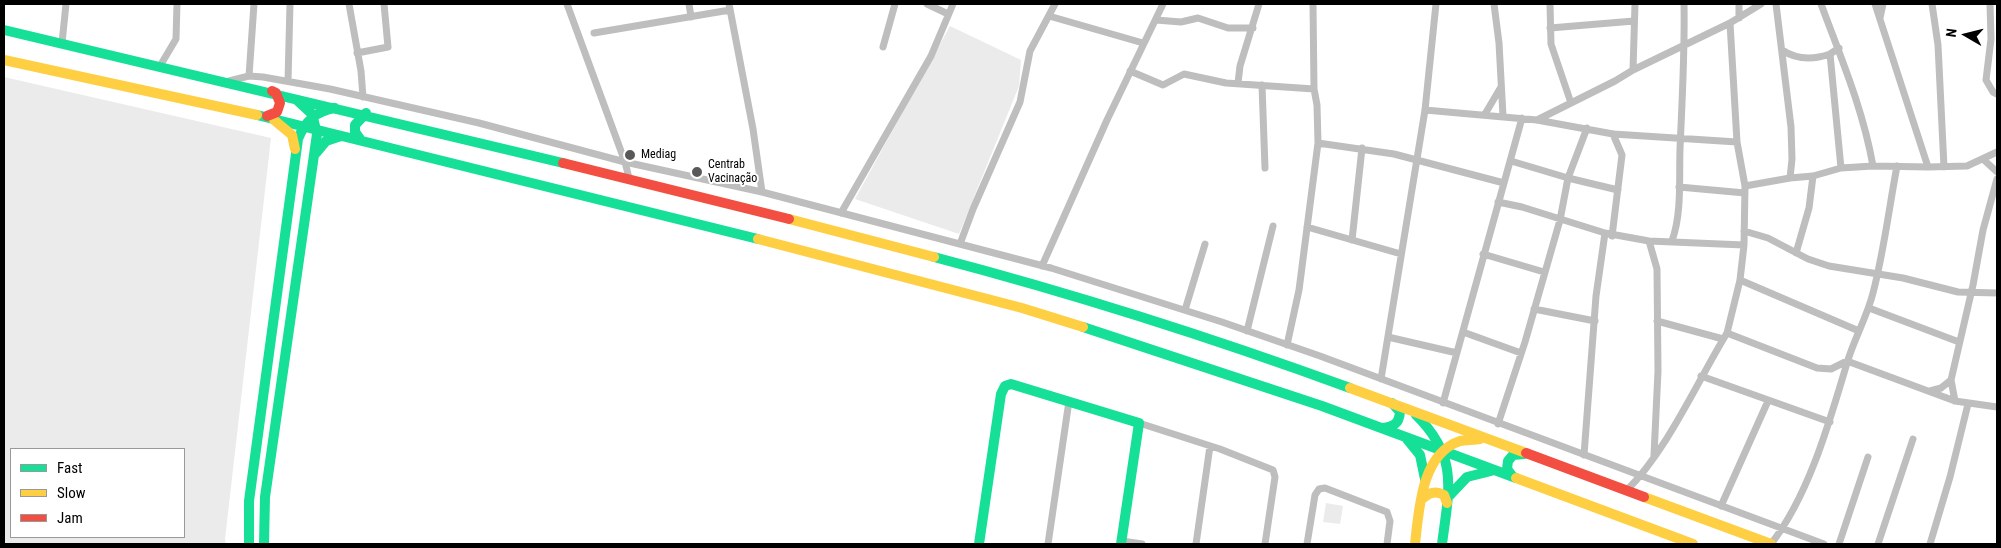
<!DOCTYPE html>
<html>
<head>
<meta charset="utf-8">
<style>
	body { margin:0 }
	#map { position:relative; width:2001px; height:548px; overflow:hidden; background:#fff; font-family:"Roboto Condensed",sans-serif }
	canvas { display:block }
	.frame { position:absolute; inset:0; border:5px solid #000; pointer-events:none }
	.legend { position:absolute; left:10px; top:448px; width:175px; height:90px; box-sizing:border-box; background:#fff; border:1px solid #999; margin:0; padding:6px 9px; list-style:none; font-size:15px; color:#000 }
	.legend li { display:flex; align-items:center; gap:10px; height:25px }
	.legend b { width:25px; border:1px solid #999 }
	.north { position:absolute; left:1941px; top:10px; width:50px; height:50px; -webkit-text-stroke:4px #fff; paint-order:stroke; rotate:278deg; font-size:14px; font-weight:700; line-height:20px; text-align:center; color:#000 }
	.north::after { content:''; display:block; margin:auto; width:18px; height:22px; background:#000; clip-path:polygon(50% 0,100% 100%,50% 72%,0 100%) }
</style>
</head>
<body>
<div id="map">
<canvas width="2001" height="548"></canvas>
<div class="frame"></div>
<ul class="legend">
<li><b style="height:6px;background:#16e098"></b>Fast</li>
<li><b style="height:6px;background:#ffcf43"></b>Slow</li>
<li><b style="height:6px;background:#f24e42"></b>Jam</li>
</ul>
<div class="north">N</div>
</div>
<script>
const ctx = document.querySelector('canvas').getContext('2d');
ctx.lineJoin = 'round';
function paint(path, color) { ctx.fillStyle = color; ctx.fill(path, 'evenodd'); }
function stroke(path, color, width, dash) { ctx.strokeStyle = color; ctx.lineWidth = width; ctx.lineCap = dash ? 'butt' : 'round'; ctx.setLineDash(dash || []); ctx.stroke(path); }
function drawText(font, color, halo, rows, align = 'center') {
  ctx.font = font + ' "Roboto Condensed",sans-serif'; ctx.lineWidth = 4; ctx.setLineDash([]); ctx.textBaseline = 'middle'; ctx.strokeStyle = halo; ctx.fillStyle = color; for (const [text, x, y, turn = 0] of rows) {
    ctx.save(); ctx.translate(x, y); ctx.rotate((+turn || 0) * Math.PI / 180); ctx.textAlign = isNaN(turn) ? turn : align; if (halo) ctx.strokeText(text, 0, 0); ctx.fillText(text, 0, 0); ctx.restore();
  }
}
const green = new Path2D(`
	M 950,26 L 1021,60 L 1019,86 L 959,234 L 855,199 Z
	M 4,77 L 271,138 L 225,539 L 226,544 L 4,544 ZM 11,449 L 184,449 L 184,537 L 11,537 Z
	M 1326,503 L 1343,506 L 1340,524 L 1323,522 Z`);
const street = new Path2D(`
	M 349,4 L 361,71 L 363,97
	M 567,4 L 625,162 L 629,178
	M 689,4 L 691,17
	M 729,4 L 753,129 L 762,192
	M 927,4 L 948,14
	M 1494,4 L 1499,43 L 1503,116
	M 1550,4 L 1551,44 L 1571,103
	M 1776,4 L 1791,127 L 1792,159 L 1790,178
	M 1821,4 C 1841,58 1863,109 1873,166
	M 1875,4 L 1928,167
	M 1932,4 L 1938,45 L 1944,167
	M 1990,4 L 1991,39 L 1986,80 L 1993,92 L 1997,94
	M 1049,16 L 1143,43
	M 1739,18 L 1739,4
	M 1880,18 L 1883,4
	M 1156,20 L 1181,22 L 1198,18 L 1228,28 L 1253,28
	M 1550,28 L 1634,21
	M 594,33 L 730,10
	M 62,43 L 66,4
	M 883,47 L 895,4
	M 1839,48 L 1830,54 L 1841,168
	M 1782,50 C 1797,60 1813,60 1830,54
	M 357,53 L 388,47 L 384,4
	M 160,66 L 176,39 L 177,4
	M 1633,70 L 1730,23 L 1761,4
	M 1130,71 L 1163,85 L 1184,74 L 1226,83 L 1314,89
	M 249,76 L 254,4
	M 229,81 L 249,76 L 263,77 L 330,89 L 479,123 L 625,162 L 762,192 L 1051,268 L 1222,322 L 1320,356 L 1824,544
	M 288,81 L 290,4
	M 1238,83 L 1240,66 L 1259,4
	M 1262,85 L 1265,168
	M 1425,110 L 1537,120 L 1613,134 L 1737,142
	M 1485,114 L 1501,87
	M 1537,120 L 1615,81 L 1633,70 L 1635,4
	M 1318,143 L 1394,154 L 1504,183
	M 1984,160 L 1997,172
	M 1511,161 L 1568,178 L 1618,190
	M 1745,186 L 1790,178 L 1813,176 L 1841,168 L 1873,166 L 1928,167 L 1967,166 L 1997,152
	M 1679,187 L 1745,193
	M 1498,202 L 1522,207 L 1605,233 L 1596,296 L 1584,455
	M 841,213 L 931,56 L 953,4
	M 1307,227 L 1401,254
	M 1744,231 L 1768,238 L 1808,259 L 1829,266 L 1903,278 L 1958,292 L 1997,293
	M 1605,233 L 1649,241 L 1744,245
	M 1612,236 L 1622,155 L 1613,134
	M 1352,240 L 1362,148
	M 1649,241 L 1657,269 L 1658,371 L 1654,455
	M 1672,241 C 1682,213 1679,179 1680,149 C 1682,101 1685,52 1684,4
	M 960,244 L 973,209 L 1020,102 L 1030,51 L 1055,4
	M 1796,253 L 1809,208 L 1813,176
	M 1483,254 L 1544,272
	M 1042,266 L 1107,120 L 1163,4
	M 1740,280 L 1859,331
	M 1869,308 L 1959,342
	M 1534,309 L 1595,321
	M 1185,310 L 1205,244
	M 1657,321 L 1723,339
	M 1247,331 L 1273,226
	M 1463,332 L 1521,353
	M 1727,333 L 1817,368 L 1831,369 L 1847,361 L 1955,401 L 1997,407
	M 1388,337 L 1457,353
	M 1287,345 L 1299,290 L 1318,143 L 1317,105 L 1314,89 L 1313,4
	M 1701,376 L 1830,422
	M 1381,379 L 1425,110 L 1436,4
	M 1930,391 L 1941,388 L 1951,380
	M 1955,401 L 1951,380 L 1973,285 L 1983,230 L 1997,179
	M 1443,403 L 1522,118
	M 1139,423 L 1220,449 L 1273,470 L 1275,477 L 1265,544
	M 1498,424 L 1525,342 L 1560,220 L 1568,178 L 1587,128
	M 1626,491 C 1667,451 1697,382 1727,333 L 1740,280 L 1744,245 L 1745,186 L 1737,142 L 1730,23
	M 1721,506 L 1768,401
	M 1122,541 L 1142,544
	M 1048,544 L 1069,401
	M 1196,544 L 1210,446
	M 1307,544 L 1315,495 L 1319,489 L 1325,488 L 1387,512 L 1390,521 L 1387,544
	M 1771,544 C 1809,495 1829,423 1847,363 C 1854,339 1867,317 1873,293 C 1884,251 1889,208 1897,166
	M 1839,544 L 1868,457
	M 1878,544 L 1913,439
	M 1930,544 L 1950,477 L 1968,404`);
const fast = new Path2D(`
	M 4,30 L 563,163
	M 257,115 L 758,239
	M 360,139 L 355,132 L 355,125 L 366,113
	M 316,153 L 326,141 L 341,136
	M 934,257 C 1075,294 1213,338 1350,388
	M 1083,327 L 1322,406 L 1516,478
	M 1416,415 C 1459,457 1449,490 1442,544
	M 1383,428 C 1394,426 1399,424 1400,412 L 1392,403
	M 1407,439 L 1420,455 L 1425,479
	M 1513,477 L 1507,469 L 1508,461 L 1513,455 L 1524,454
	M 1450,495 L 1467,477 L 1491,471
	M 249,544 L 249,501 L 298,139 C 305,121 316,111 335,108
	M 264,544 L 265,497 L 317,134 L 312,114 L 297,100
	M 979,544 L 1001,394 L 1005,386 L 1011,384 L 1139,423 L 1121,544`);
const slow = new Path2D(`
	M 4,60 L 257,115
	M 274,120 L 292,135 L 295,149
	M 789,219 L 934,257
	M 758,239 L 1022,308 L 1083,327
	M 1350,388 L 1526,453
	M 1516,478 L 1693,544
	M 1644,497 L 1771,544
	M 1422,499 C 1429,493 1435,490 1444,495 L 1447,503
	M 1415,544 C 1419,510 1421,454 1460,441 C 1466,440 1474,440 1480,439`);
const jam = new Path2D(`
	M 267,116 L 277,112 L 280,103 L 276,93 L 272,91
	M 563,163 L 789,219
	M 1526,453 L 1644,497`);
const markers = [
	[630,155,6,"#595959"],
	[697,172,6,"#595959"]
];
const poiNames = [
	["Mediag",641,155],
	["Centrab",708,165],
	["Vacinação",708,179]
];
paint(green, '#ebebeb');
stroke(street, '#bebebe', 7);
stroke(fast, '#16e098', 10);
stroke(slow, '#ffcf43', 10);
stroke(jam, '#f24e42', 10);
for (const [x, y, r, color] of markers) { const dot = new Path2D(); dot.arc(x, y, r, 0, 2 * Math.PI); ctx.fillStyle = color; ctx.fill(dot); stroke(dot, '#fff', 2); }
drawText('12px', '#000', '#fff', poiNames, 'left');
</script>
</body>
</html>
